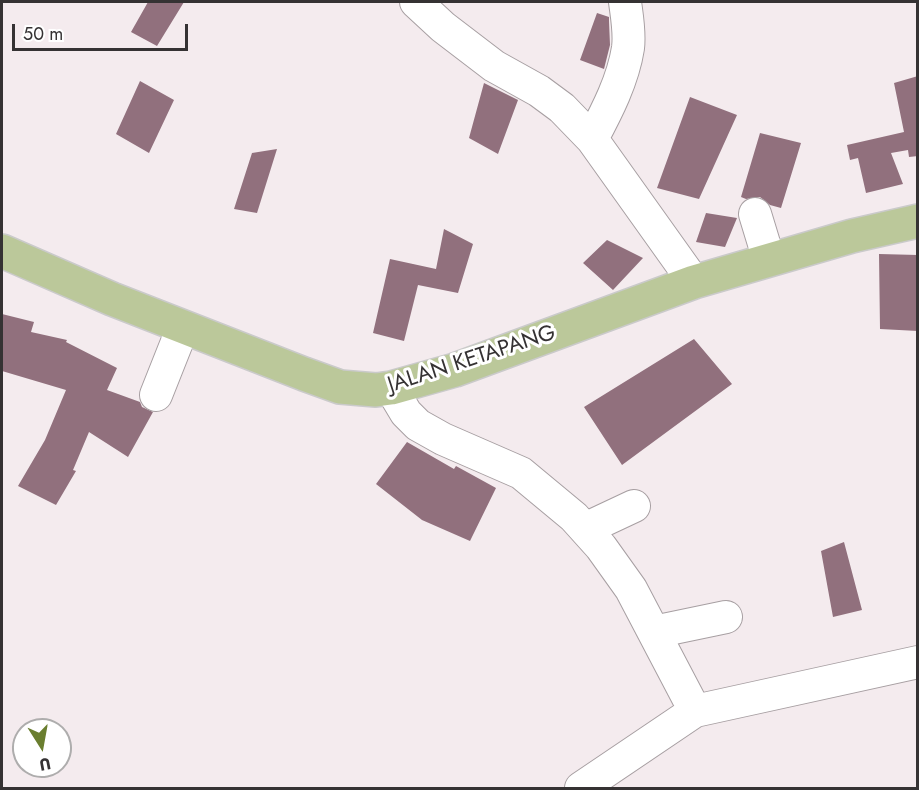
<!DOCTYPE html>
<html>
<head>
<meta charset="utf-8">
<style>
	body { margin:0 }
	#map { position:relative; width:919px; height:790px; overflow:hidden; background:#f4ebee; font-family:Jost,sans-serif }
	canvas { display:block }
	.frame { position:absolute; inset:0; border:3px solid #353233; pointer-events:none }
	.north { position:absolute; left:12px; top:718px; width:60px; height:60px; box-sizing:border-box; background:#fff; border:2px solid #aeadad; border-radius:50%; rotate:169deg; font-size:16px; font-weight:700; line-height:24px; text-align:center; color:#353233 }
	.north::after { content:''; display:block; margin:auto; width:21px; height:27px; background:#6a7e2f; clip-path:polygon(50% 0,100% 100%,50% 72%,0 100%) }
	.scale { position:absolute; left:12px; top:24px; width:176px; height:27px; box-sizing:border-box; border:3px solid #353233; border-top:0; padding-left:8px; font-size:18px; line-height:21px; white-space:nowrap; color:#353233; -webkit-text-stroke:4px #fff; paint-order:stroke }
</style>
</head>
<body>
<div id="map">
<canvas width="919" height="790"></canvas>
<div class="frame"></div>
<div class="north">U</div>
<div class="scale">50 m</div>
</div>
<script>
const ctx = document.querySelector('canvas').getContext('2d');
ctx.lineJoin = 'round';
function paint(path, color) { ctx.fillStyle = color; ctx.fill(path, 'evenodd'); }
function stroke(path, color, width, dash) { ctx.strokeStyle = color; ctx.lineWidth = width; ctx.lineCap = dash ? 'butt' : 'round'; ctx.setLineDash(dash || []); ctx.stroke(path); }
function drawText(font, color, halo, rows, align = 'center') {
  ctx.font = font + ' Jost,sans-serif'; ctx.lineWidth = 6; ctx.setLineDash([]); ctx.textBaseline = 'middle'; ctx.strokeStyle = halo; ctx.fillStyle = color; for (const [text, x, y, turn = 0] of rows) {
    ctx.save(); ctx.translate(x, y); ctx.rotate((+turn || 0) * Math.PI / 180); ctx.textAlign = isNaN(turn) ? turn : align; if (halo) ctx.strokeText(text, 0, 0); ctx.fillText(text, 0, 0); ctx.restore();
  }
}
const building = new Path2D(`
	M 148,2 L 184,2 L 157,46 L 131,32 Z
	M 597,13 L 609,17 L 609,21 L 610,45 L 604,69 L 580,60 Z
	M 918,76 L 918,156 L 909,157 L 908,150 L 891,153 L 903,184 L 866,193 L 858,158 L 850,160 L 847,145 L 904,132 L 894,83 Z
	M 140,81 L 174,100 L 149,153 L 116,134 Z
	M 484,83 L 518,100 L 498,154 L 469,138 Z
	M 690,97 L 737,115 L 699,199 L 657,188 Z
	M 760,133 L 801,143 L 781,208 L 770,205 L 760,197 L 746,199 L 741,197 Z
	M 277,149 L 257,213 L 234,209 L 252,153 Z
	M 706,213 L 737,218 L 725,247 L 696,242 Z
	M 444,229 L 473,244 L 458,293 L 418,285 L 404,341 L 373,333 L 390,259 L 436,269 Z
	M 607,240 L 643,258 L 613,290 L 583,263 Z
	M 879,254 L 918,255 L 918,331 L 880,329 Z
	M 2,314 L 34,322 L 31,332 L 67,340 L 66,342 L 117,368 L 107,390 L 140,402 L 142,407 L 153,412 L 128,457 L 89,432 L 73,470 L 76,471 L 56,505 L 18,486 L 45,440 L 66,390 L 2,371 Z
	M 694,339 L 732,384 L 622,465 L 584,407 Z
	M 407,442 L 454,469 L 456,466 L 496,488 L 470,541 L 422,520 L 376,484 Z
	M 844,542 L 862,610 L 833,617 L 821,551 Z`);
const minor = new Path2D(`
	M 416,2 L 443,27 L 494,66 L 539,91 L 562,108 L 592,139 L 694,282
	M 592,139 C 607,111 623,80 628,48 C 630,33 627,17 625,2
	M 755,214 L 769,260
	M 391,388 L 406,413 L 418,425 L 443,439 L 521,473 L 574,517 L 601,547 L 631,589 L 695,711 L 918,662
	M 156,395 L 183,327
	M 585,529 L 634,506
	M 654,632 L 726,617
	M 581,788 L 695,711`);
const major = new Path2D(`
	M 2,251 L 112,299 L 304,374 L 340,387 L 376,390 L 391,388 L 455,370 L 694,282 L 852,236 L 918,221`);
const streetNames = [
	["JALAN KETAPANG",472,360,-18]
];
paint(building, '#91707d');
stroke(minor, '#a79fa2', 34);
stroke(major, '#cacaca', 36);
stroke(minor, '#fff', 32);
stroke(major, '#bbc89a', 33);
drawText('22px', '#353233', '#fff', streetNames);
</script>
</body>
</html>
